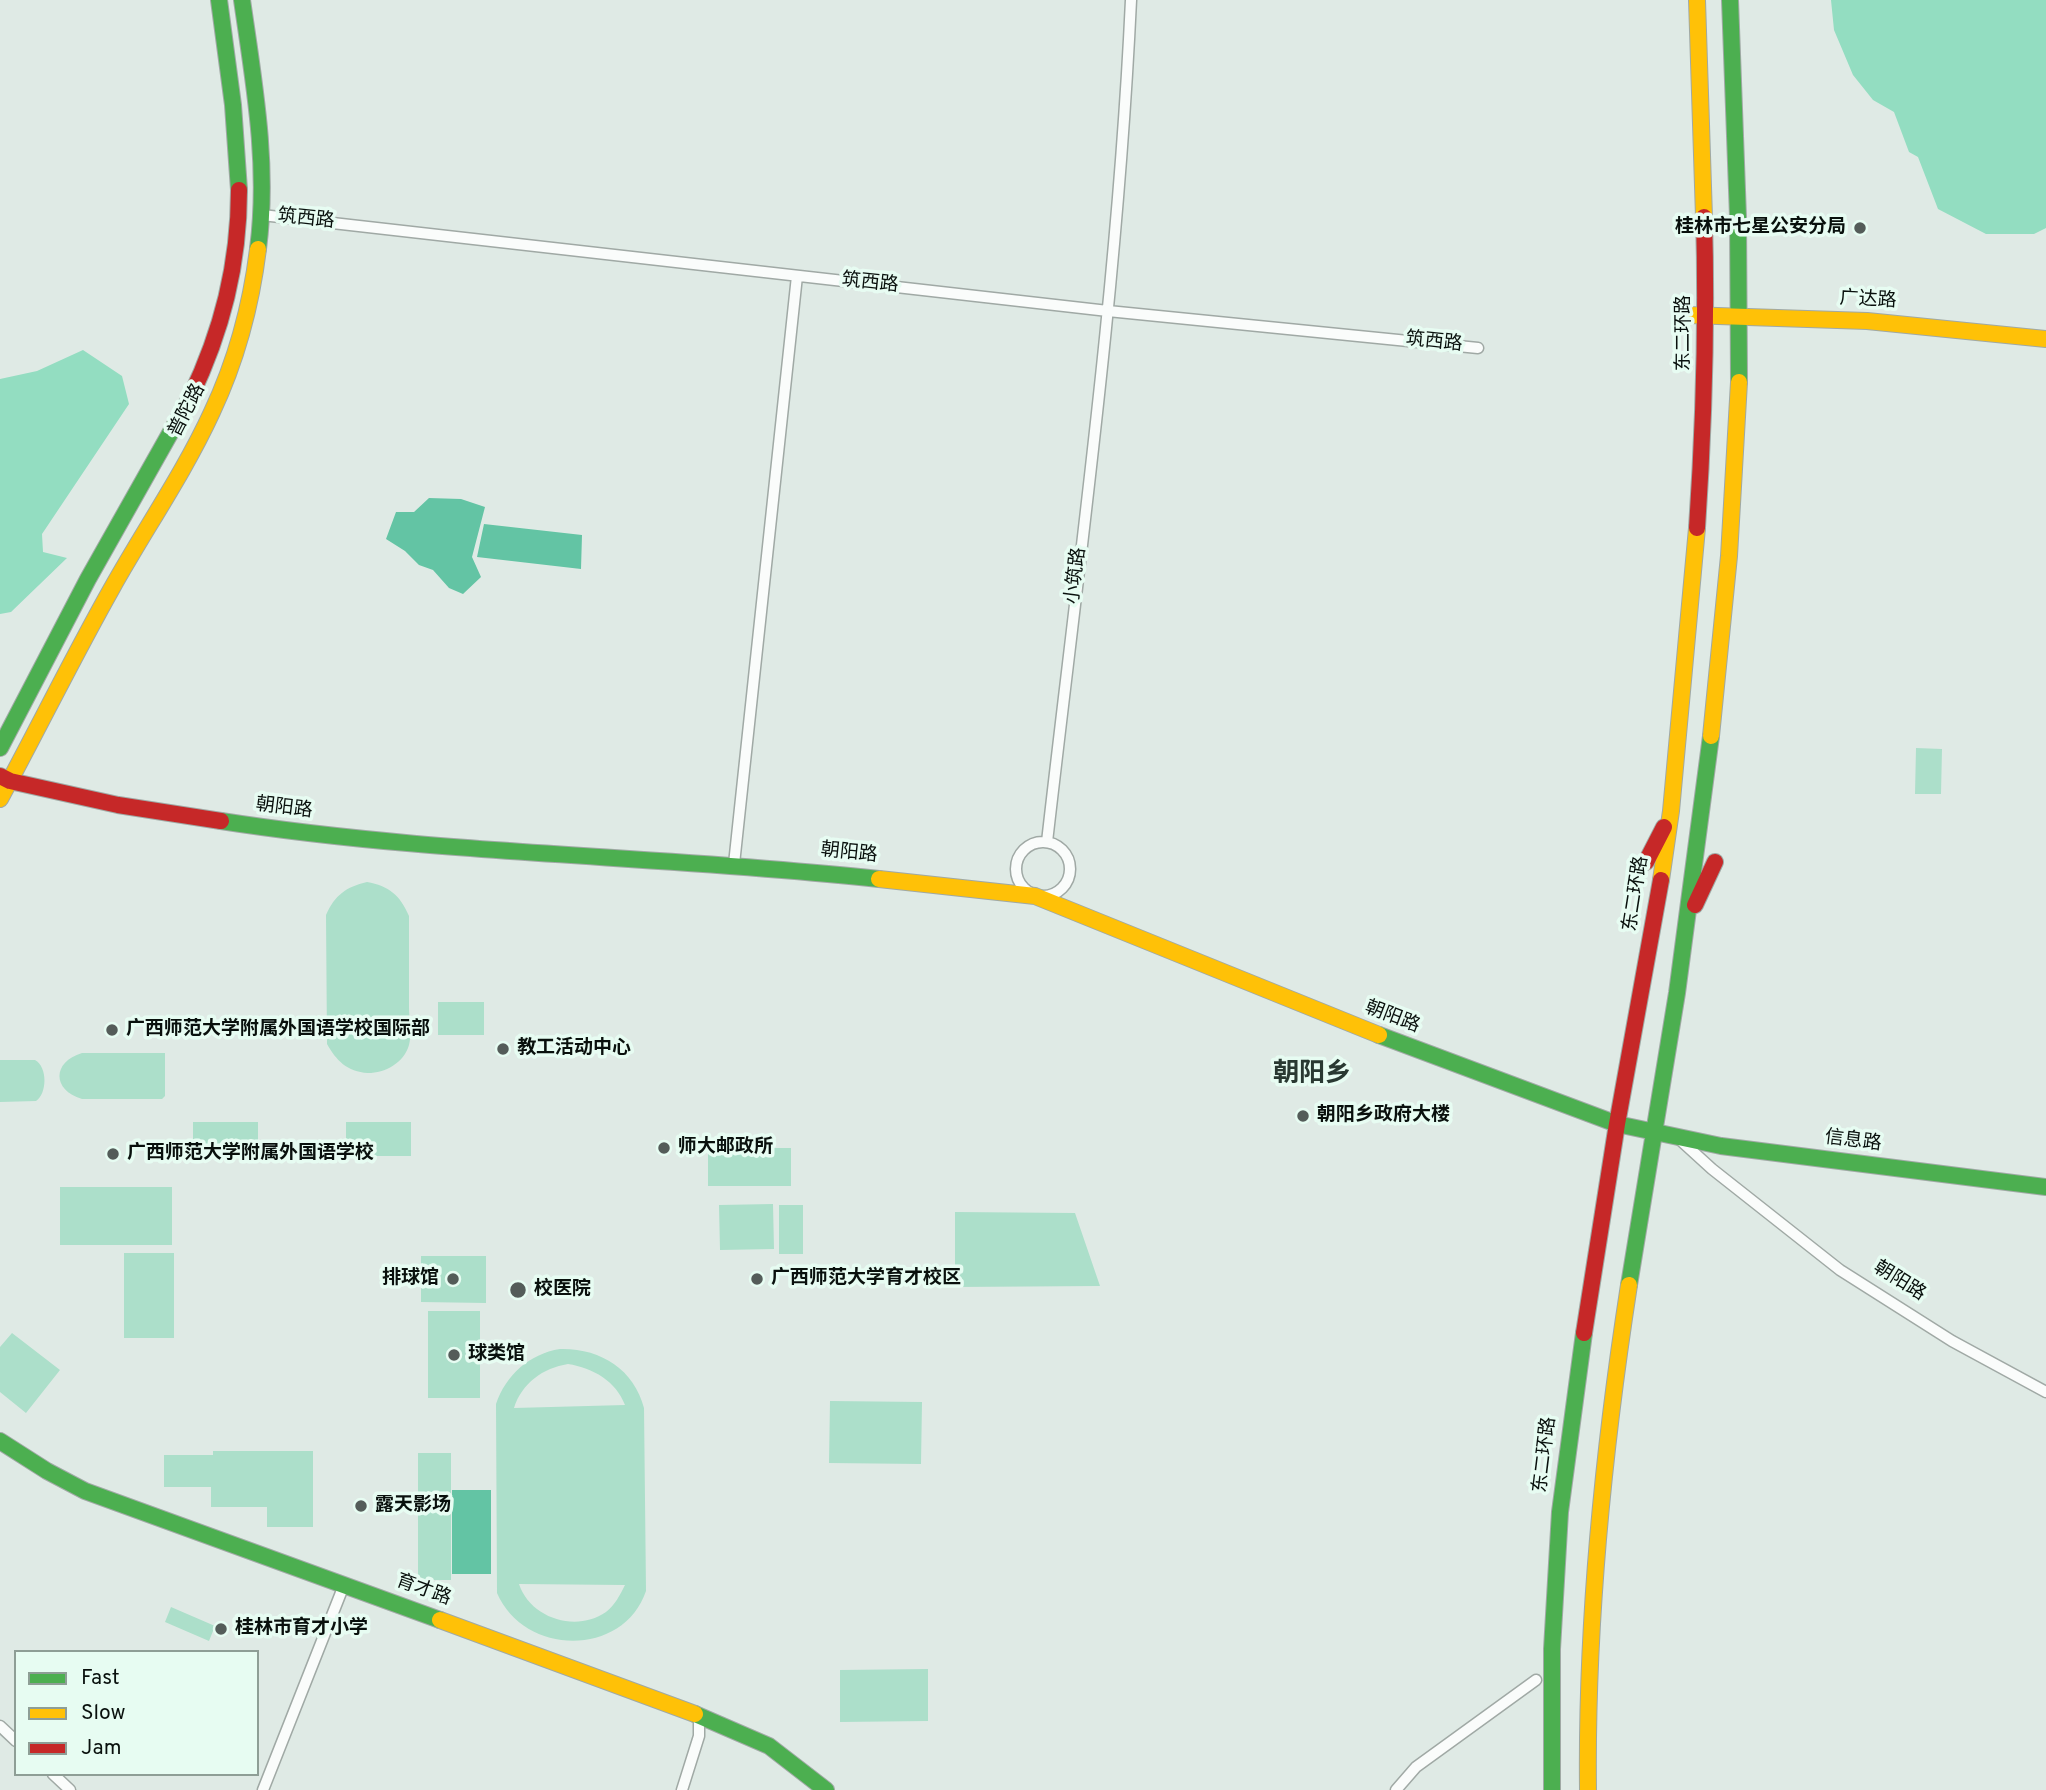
<!DOCTYPE html>
<html>
<head>
<meta charset="utf-8">
<style>
	body { margin:0 }
	#map { position:relative; width:2046px; height:1790px; overflow:hidden; background:#dfeae5; font-family:Overpass,sans-serif }
	canvas { display:block }
	.legend { position:absolute; left:14px; top:1650px; width:245px; height:126px; box-sizing:border-box; background:#e7fcf2; border:2px solid #8e9e96; margin:0; padding:9px 12px; list-style:none; font-size:21px; color:#09100d }
	.legend li { display:flex; align-items:center; gap:14px; height:35px }
	.legend b { width:35px; border:2px solid #8e9e96 }
</style>
</head>
<body>
<div id="map">
<canvas width="2046" height="1790"></canvas>
<ul class="legend">
<li><b style="height:9px;background:#4caf50"></b>Fast</li>
<li><b style="height:9px;background:#ffc107"></b>Slow</li>
<li><b style="height:9px;background:#c62828"></b>Jam</li>
</ul>
</div>
<script>
const ctx = document.querySelector('canvas').getContext('2d');
ctx.lineJoin = 'round';
function paint(path, color) { ctx.fillStyle = color; ctx.fill(path, 'evenodd'); }
function stroke(path, color, width, dash) { ctx.strokeStyle = color; ctx.lineWidth = width; ctx.lineCap = dash ? 'butt' : 'round'; ctx.setLineDash(dash || []); ctx.stroke(path); }
function drawText(font, color, halo, rows, align = 'center') {
  ctx.font = font + ' Overpass,"Noto Sans SC",sans-serif'; ctx.lineWidth = 7; ctx.setLineDash([]); ctx.textBaseline = 'middle'; ctx.strokeStyle = halo; ctx.fillStyle = color; for (const [text, x, y, turn = 0] of rows) {
    ctx.save(); ctx.translate(x, y); ctx.rotate((+turn || 0) * Math.PI / 180); ctx.textAlign = isNaN(turn) ? turn : align; if (halo) ctx.strokeText(text, 0, 0); ctx.fillText(text, 0, 0); ctx.restore();
  }
}
const green = new Path2D(`
	M 1916,748 L 1942,749 L 1941,794 L 1915,794 Z
	M 367,882 C 389,886 400,895 409,916 C 409,946 409,977 409,1007 C 409,1019 412,1034 409,1045 C 404,1063 385,1073 368,1073 C 347,1072 336,1060 327,1044 L 326,915 C 335,895 346,887 367,882 Z
	M 438,1002 L 484,1002 L 484,1035 L 438,1035 Z
	M 82,1053 L 165,1053 L 165,1096 L 162,1099 L 82,1099 C 52,1090 52,1062 82,1053 Z
	M 0,1060 L 35,1060 C 48,1067 47,1094 36,1101 L 0,1102 Z
	M 193,1122 L 258,1122 L 258,1155 L 193,1155 Z
	M 346,1122 L 411,1122 L 411,1156 L 346,1156 Z
	M 708,1148 L 791,1148 L 791,1186 L 708,1186 Z
	M 60,1187 L 172,1187 L 172,1245 L 60,1245 Z
	M 773,1204 L 774,1249 L 720,1250 L 719,1205 Z
	M 779,1205 L 803,1205 L 803,1254 L 779,1254 Z
	M 955,1212 L 1075,1213 L 1100,1286 L 955,1287 Z
	M 124,1253 L 174,1253 L 174,1338 L 124,1338 Z
	M 421,1256 L 486,1256 L 486,1303 L 421,1302 Z
	M 428,1311 L 480,1311 L 480,1398 L 428,1398 Z
	M 12,1333 L 60,1370 L 26,1413 L 0,1392 L 0,1347 Z
	M 560,1349 C 600,1348 634,1369 644,1408 L 646,1591 C 623,1658 524,1656 497,1593 L 496,1404 C 506,1375 529,1354 560,1349 ZM 568,1364 C 593,1368 616,1381 625,1405 L 514,1408 C 522,1383 543,1368 568,1364 ZM 519,1584 L 624,1585 L 625,1585 C 620,1595 615,1605 606,1612 C 576,1633 530,1618 519,1584 Z
	M 830,1401 L 922,1402 L 921,1464 L 829,1463 Z
	M 213,1451 L 313,1451 L 313,1527 L 267,1527 L 267,1507 L 211,1507 L 211,1487 L 164,1487 L 164,1455 L 213,1455 Z
	M 418,1453 L 451,1453 L 451,1580 L 418,1580 Z
	M 171,1607 L 215,1626 L 209,1641 L 165,1622 Z
	M 928,1669 L 928,1721 L 840,1722 L 840,1670 Z`);
const forest = new Path2D(`
	M 1831,0 L 2046,0 L 2046,228 L 2034,234 L 1986,234 L 1938,209 L 1918,157 L 1909,152 L 1894,112 L 1873,100 L 1853,75 L 1834,30 Z
	M 83,350 L 122,376 L 129,404 L 42,534 L 43,552 L 67,558 L 11,612 L 0,614 L 0,379 L 37,371 Z`);
const water = new Path2D(`
	M 429,498 L 461,499 L 485,507 L 472,557 L 481,577 L 463,594 L 449,588 L 433,570 L 419,565 L 405,551 L 386,539 L 396,512 L 414,512 Z
	M 484,524 L 582,535 L 581,569 L 477,557 Z
	M 452,1490 L 491,1490 L 491,1574 L 452,1574 Z`);
const street = new Path2D(`
	M 262,215 L 1108,311 L 1478,348
	M1016 869a27 27 0 1 1 54 0a27 27 0 1 1-54 0Z
	M 1047,842 C 1079,562 1118,282 1131,0
	M 734,864 L 797,276
	M 1678,1138 L 1712,1169 L 1840,1270 L 1952,1341 L 2046,1392
	M 0,1726 L 16,1741
	M 53,1774 L 70,1790
	M 263,1790 L 344,1585
	M 682,1790 L 699,1736 L 699,1716
	M 1396,1790 L 1416,1767 L 1536,1680`);
const fast = new Path2D(`
	M 219,0 L 233,105 L 239,190
	M 242,0 C 254,83 269,165 258,249
	M 1730,0 L 1738,217 L 1739,382
	M 0,748 L 88,579 L 190,398
	M 221,821 C 439,855 660,855 879,879
	M 1379,1035 L 1617,1124 L 1721,1146 L 2046,1187
	M 1629,1285 L 1677,993 L 1711,736
	M 0,1441 L 47,1471 L 85,1491 L 440,1620
	M 695,1714 L 769,1746 L 826,1790
	M 1552,1790 L 1552,1649 L 1560,1512 L 1584,1333`);
const slow = new Path2D(`
	M 1697,0 L 1704,217
	M 1688,315 L 1867,321 L 2046,339
	M 1711,736 L 1729,556 L 1739,382
	M 0,799 C 38,729 73,657 112,588 C 145,529 184,473 212,412 C 236,361 251,306 258,249
	M 879,879 L 1035,896 L 1379,1035
	M 1661,880 L 1671,811 L 1697,528
	M 440,1620 L 695,1714
	M 1588,1790 C 1586,1620 1603,1453 1629,1285`);
const jam = new Path2D(`
	M 190,398 C 222,331 239,265 239,190
	M 1697,528 C 1704,424 1707,322 1704,217
	M 0,776 L 10,781 L 118,805 L 221,821
	M 1646,862 L 1664,827
	M 1695,905 L 1715,862
	M 1584,1333 L 1617,1124 L 1661,880`);
const markers = [
	[1860,228,7,"#545c59"],
	[112,1030,7,"#545c59"],
	[503,1049,7,"#545c59"],
	[1303,1116,7,"#545c59"],
	[664,1148,7,"#545c59"],
	[113,1154,7,"#545c59"],
	[453,1279,7,"#545c59"],
	[757,1279,7,"#545c59"],
	[518,1290,9,"#545c59"],
	[454,1355,7,"#545c59"],
	[361,1506,7,"#545c59"],
	[221,1629,7,"#545c59"]
];
const streetNames = [
	["筑西路",306,220,6],
	["筑西路",870,284,6],
	["广达路",1868,301,3],
	["东二环路",1685,333,-90],
	["筑西路",1434,343,6],
	["普陀路",188,411,-63],
	["小筑路",1077,576,-83],
	["朝阳路",284,809,7],
	["朝阳路",849,854,6],
	["东二环路",1637,894,-81],
	["朝阳路",1392,1018,21],
	["信息路",1853,1142,7],
	["朝阳路",1899,1282,32],
	["东二环路",1546,1455,-83],
	["育才路",423,1591,20]
];
const poiNames = [
	["桂林市七星公安分局",1846,228,"right"],
	["广西师范大学附属外国语学校国际部",126,1030],
	["教工活动中心",517,1049],
	["朝阳乡政府大楼",1317,1116],
	["师大邮政所",678,1148],
	["广西师范大学附属外国语学校",127,1154],
	["排球馆",439,1279,"right"],
	["广西师范大学育才校区",771,1279],
	["校医院",534,1290],
	["球类馆",468,1355],
	["露天影场",375,1506],
	["桂林市育才小学",235,1629]
];
const districtNames = [
	["朝阳乡",1312,1076]
];
paint(green, '#acdfca');
paint(forest, '#93ddc1');
paint(water, '#63c4a4');
stroke(street, '#a0a9a5', 13);
stroke(fast, '#a0a9a5', 18);
stroke(slow, '#a0a9a5', 18);
stroke(jam, '#a0a9a5', 18);
stroke(street, '#fafcfb', 10);
stroke(fast, '#4caf50', 16);
stroke(slow, '#ffc107', 16);
stroke(jam, '#c62828', 16);
for (const [x, y, r, color] of markers) { const dot = new Path2D(); dot.arc(x, y, r, 0, 2 * Math.PI); ctx.fillStyle = color; ctx.fill(dot); stroke(dot, '#e7fcf2', 2.5); }
drawText('19px', '#09100d', '#e7fcf2', streetNames);
drawText('bold 19px', '#09100d', '#e7fcf2', poiNames, 'left');
drawText('bold 26px', '#293932', '#e7fcf2', districtNames);
</script>
</body>
</html>
